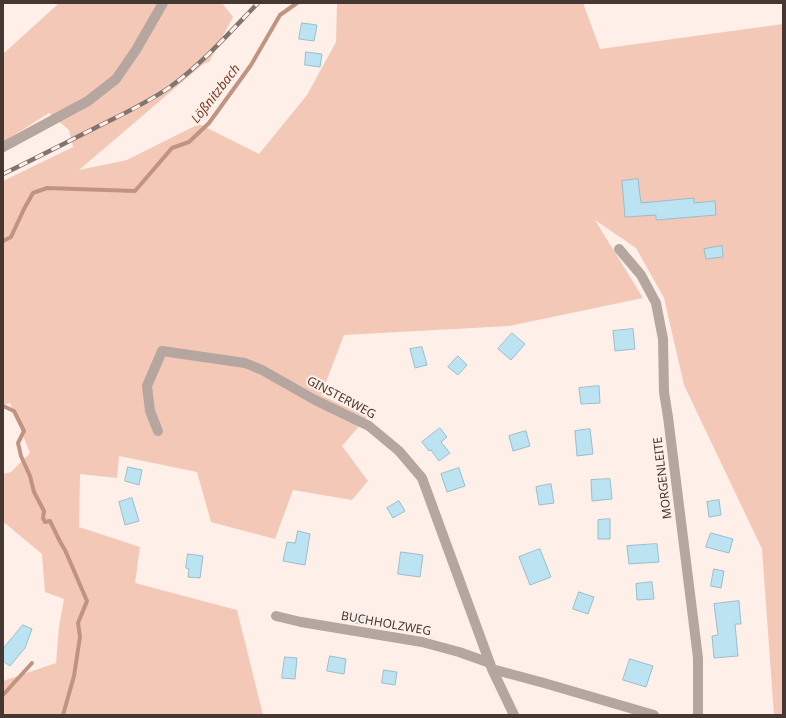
<!DOCTYPE html>
<html>
<head>
<meta charset="utf-8">
<style>
	body { margin:0 }
	#map { position:relative; width:786px; height:718px; overflow:hidden; background:#feefe9; font-family:"Noto Sans",sans-serif }
	canvas { display:block }
	.frame { position:absolute; inset:0; border:4px solid #453731; pointer-events:none }
</style>
</head>
<body>
<div id="map">
<canvas width="786" height="718"></canvas>
<div class="frame"></div>
</div>
<script>
const ctx = document.querySelector('canvas').getContext('2d');
ctx.lineJoin = 'round';
function paint(path, color) { ctx.fillStyle = color; ctx.fill(path, 'evenodd'); }
function stroke(path, color, width, dash) { ctx.strokeStyle = color; ctx.lineWidth = width; ctx.lineCap = dash ? 'butt' : 'round'; ctx.setLineDash(dash || []); ctx.stroke(path); }
function drawText(font, color, halo, rows, align = 'center') {
  ctx.font = font + ' "Noto Sans",sans-serif'; ctx.lineWidth = 4; ctx.setLineDash([]); ctx.textBaseline = 'middle'; ctx.strokeStyle = halo; ctx.fillStyle = color; for (const [text, x, y, turn = 0] of rows) {
    ctx.save(); ctx.translate(x, y); ctx.rotate((+turn || 0) * Math.PI / 180); ctx.textAlign = isNaN(turn) ? turn : align; if (halo) ctx.strokeText(text, 0, 0); ctx.fillText(text, 0, 0); ctx.restore();
  }
}
const green = new Path2D(`
	M 56,3 L 222,3 L 233,17 L 209,62 L 202,65 L 79,170 L 127,160 L 199,124 L 259,154 L 307,95 L 336,42 L 337,3 L 583,3 L 600,49 L 783,24 L 783,715 L 774,715 L 762,549 L 684,385 L 664,298 L 636,248 L 595,220 L 643,298 L 509,326 L 344,335 L 321,395 L 367,417 L 342,446 L 368,481 L 352,500 L 293,490 L 275,539 L 211,522 L 197,472 L 119,456 L 117,478 L 80,474 L 79,527 L 140,547 L 135,583 L 237,610 L 263,715 L 3,715 L 3,681 L 56,663 L 59,627 L 64,599 L 45,592 L 42,554 L 6,524 L 3,523 L 3,474 L 11,472 L 30,453 L 10,403 L 3,405 L 3,181 L 73,147 L 69,130 L 49,113 L 3,142 L 3,54 L 57,5 Z`);
const stream = new Path2D(`
	M 3,241 L 11,237 L 24,209 L 33,193 L 47,188 L 135,191 L 172,148 L 189,142 L 209,123 L 251,65 L 280,15 L 297,3
	M 3,406 L 14,411 L 24,431 L 18,443 L 21,456 L 30,476 L 34,492 L 44,511 L 43,518 L 45,522 L 50,521 C 55,531 59,541 65,550 L 87,601 L 78,623 L 80,637 L 74,676 L 63,715
	M 3,695 L 32,663`);
const building = new Path2D(`
	M 302,23 L 317,25 L 314,41 L 299,39 Z
	M 306,52 L 322,54 L 320,67 L 305,65 Z
	M 638,179 L 641,203 L 694,198 L 694,203 L 715,201 L 716,215 L 656,220 L 656,215 L 625,217 L 622,181 Z
	M 722,246 L 723,257 L 706,259 L 704,249 Z
	M 633,329 L 635,349 L 615,351 L 613,331 Z
	M 512,333 L 525,344 L 511,360 L 498,349 Z
	M 422,347 L 427,365 L 415,368 L 410,349 Z
	M 458,356 L 467,365 L 458,375 L 448,367 Z
	M 599,386 L 600,403 L 581,404 L 579,388 Z
	M 440,428 L 447,437 L 441,442 L 450,453 L 439,461 L 431,450 L 429,451 L 422,442 Z
	M 590,429 L 593,454 L 577,456 L 575,431 Z
	M 526,431 L 530,446 L 513,451 L 509,436 Z
	M 128,467 L 142,470 L 139,485 L 125,481 Z
	M 459,468 L 465,486 L 447,492 L 441,474 Z
	M 610,479 L 612,499 L 592,501 L 591,480 Z
	M 551,484 L 554,503 L 539,505 L 536,487 Z
	M 132,498 L 139,521 L 125,525 L 119,502 Z
	M 719,500 L 721,515 L 709,517 L 707,502 Z
	M 399,501 L 405,511 L 393,518 L 387,508 Z
	M 610,519 L 610,539 L 598,539 L 598,520 Z
	M 298,531 L 310,534 L 305,565 L 283,561 L 287,542 L 295,543 Z
	M 711,533 L 733,539 L 729,553 L 706,547 Z
	M 657,544 L 659,562 L 629,564 L 627,546 Z
	M 540,549 L 551,577 L 530,585 L 519,557 Z
	M 401,552 L 423,555 L 420,577 L 398,574 Z
	M 188,554 L 203,556 L 200,578 L 188,577 L 189,569 L 186,568 Z
	M 714,569 L 724,571 L 721,588 L 711,586 Z
	M 652,582 L 654,599 L 637,600 L 636,584 Z
	M 579,592 L 594,597 L 588,614 L 573,609 Z
	M 739,601 L 741,624 L 735,624 L 738,656 L 714,658 L 712,636 L 718,635 L 714,604 Z
	M 357,613 L 369,615 L 367,625 L 355,623 Z
	M 23,625 L 32,629 L 25,648 L 10,666 L 3,661 L 3,649 Z
	M 330,656 L 346,659 L 344,674 L 327,671 Z
	M 285,657 L 297,658 L 295,679 L 282,678 Z
	M 630,659 L 653,666 L 646,687 L 623,680 Z
	M 384,670 L 397,672 L 395,685 L 382,683 Z`);
const minor = new Path2D(`
	M 619,249 L 641,275 L 656,303 L 663,339 L 664,392 L 668,417 L 698,658 L 698,715
	M 158,431 L 150,411 L 147,386 L 162,351 L 245,363 L 262,370 L 315,400 L 369,426 L 399,451 L 422,478 L 492,669 L 514,715
	M 276,616 L 301,622 L 422,642 L 459,652 L 490,663
	M 492,669 L 544,683 L 654,715`);
const tertiary = new Path2D(`
	M 3,147 L 88,101 L 116,79 L 136,50 L 163,3`);
const rail = new Path2D(`
	M 3,174 C 34,159 65,143 95,128 C 121,115 147,103 170,87 C 203,63 230,32 258,3`);
const streetNames = [
	["GINSTERWEG",341,398,28],
	["MORGENLEITE",663,478,-97],
	["BUCHHOLZWEG",386,624,10]
];
const waterNames = [
	["Lößnitzbach",216,94,-52]
];
paint(green, '#f4c8b7');
stroke(stream, '#c19482', 4);
paint(building, '#bce3f1');
stroke(building, '#98becc', 1);
stroke(minor, '#b6a6a0', 10);
stroke(tertiary, '#b6a6a0', 10);
stroke(rail, '#82746e', 4.5);
stroke(rail, '#feefe9', 3, [9]);
drawText('12px', '#453731', '#feefe9', streetNames);
drawText('italic 13px', '#783d25', '#feefe9', waterNames);
</script>
</body>
</html>
